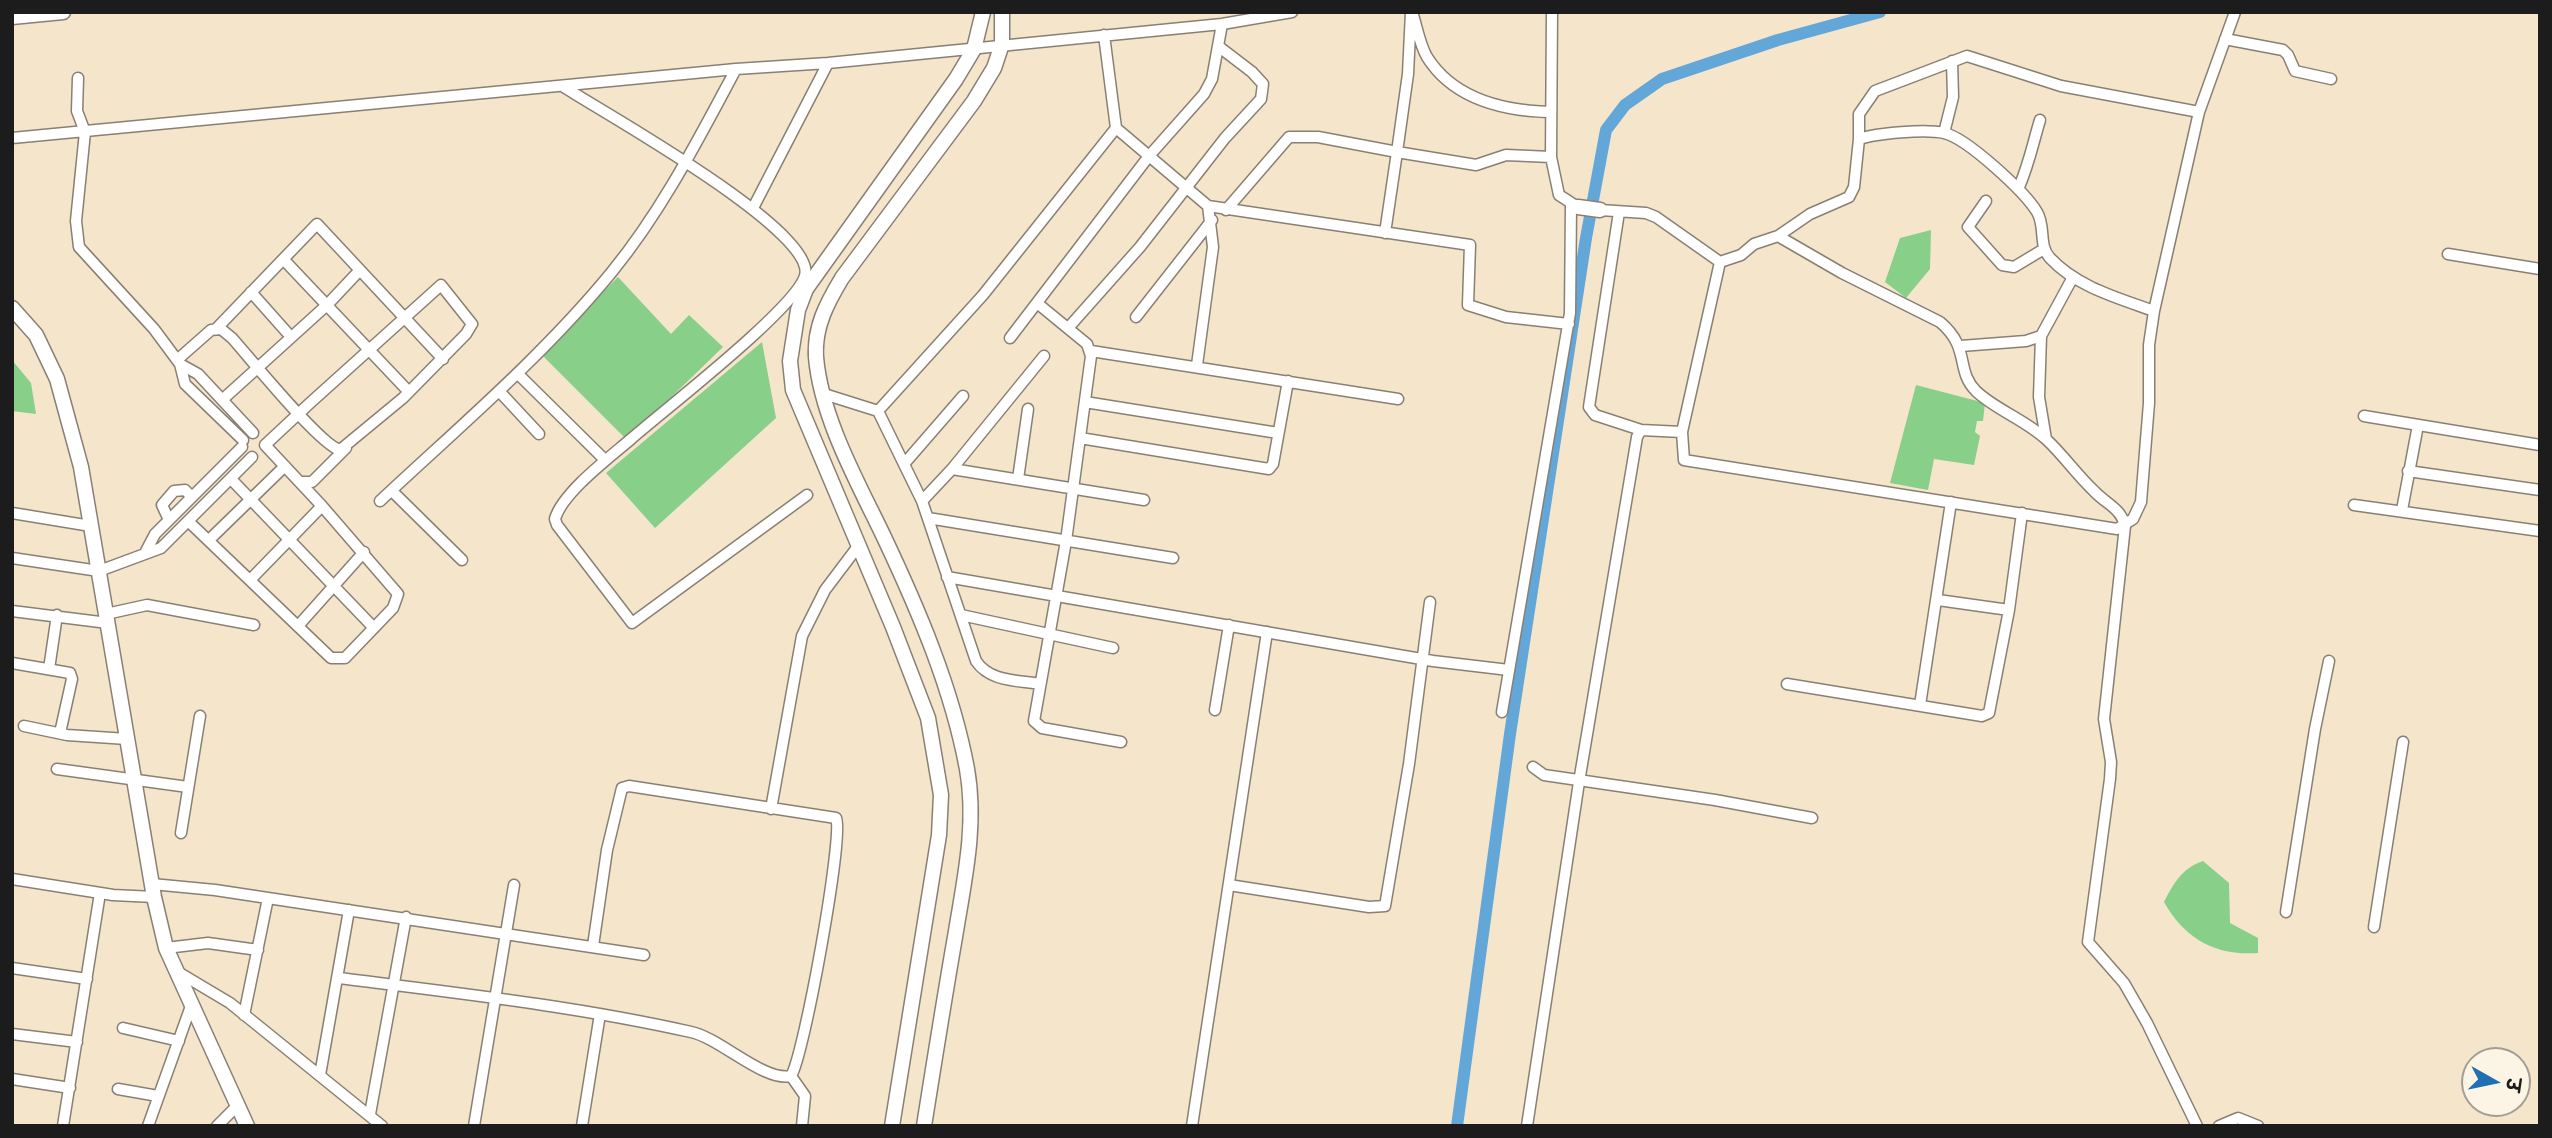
<!DOCTYPE html>
<html>
<head>
<meta charset="utf-8">
<style>
	body { margin:0 }
	#map { position:relative; width:2552px; height:1138px; overflow:hidden; background:#f5e5cb; font-family:"Playpen Sans","Playpen Sans Deva",sans-serif }
	canvas { display:block }
	.frame { position:absolute; inset:0; border:14px solid #1c1c1c; pointer-events:none }
	.north { position:absolute; left:2461px; top:1047px; width:70px; height:70px; box-sizing:border-box; background:#fcf5e5; border:2px solid #a29e95; border-radius:50%; rotate:99deg; font-size:19px; font-weight:700; line-height:28px; text-align:center; color:#1c1c1c }
	.north::after { content:''; display:block; margin:auto; width:24px; height:32px; background:#1f6fb2; clip-path:polygon(50% 0,100% 100%,50% 72%,0 100%) }
</style>
</head>
<body>
<div id="map">
<canvas width="2552" height="1138"></canvas>
<div class="frame"></div>
<div class="north">उ</div>
</div>
<script>
const ctx = document.querySelector('canvas').getContext('2d');
ctx.lineJoin = 'round';
function paint(path, color) { ctx.fillStyle = color; ctx.fill(path, 'evenodd'); }
function stroke(path, color, width, dash) { ctx.strokeStyle = color; ctx.lineWidth = width; ctx.lineCap = dash ? 'butt' : 'round'; ctx.setLineDash(dash || []); ctx.stroke(path); }
const green = new Path2D(`
	M 1931,230 L 1930,269 L 1906,298 L 1885,282 L 1900,238 Z
	M 618,277 L 671,334 L 689,315 L 723,347 L 627,440 L 541,354 Z
	M 762,342 L 776,418 L 655,528 L 606,473 Z
	M 12,360 L 31,383 L 36,414 L 12,411 Z
	M 1916,385 L 1985,403 L 1983,421 L 1977,421 L 1975,432 L 1980,436 L 1974,465 L 1934,459 L 1928,490 L 1890,483 Z
	M 2203,861 L 2229,883 L 2230,923 L 2258,938 L 2258,953 C 2215,956 2185,939 2164,902 C 2174,883 2182,868 2203,861 Z`);
const canal = new Path2D(`
	M 1457,1126 L 1510,734 L 1586,238 L 1606,130 L 1625,105 L 1662,79 L 1778,40 L 1880,12`);
const minor = new Path2D(`
	M 1552,12 L 1551,157 L 1559,195 L 1576,206
	M 1413,15 C 1417,28 1420,45 1427,57 C 1454,100 1504,111 1551,112
	M 1104,35 L 1116,128 L 1208,206 L 1470,245 L 1468,305 L 1506,317 L 1569,324
	M 2225,39 L 2283,50 L 2288,55 L 2295,71 L 2331,79
	M 78,78 L 77,111 L 85,132 L 76,221 L 79,247 L 154,329 L 180,364 L 198,374 L 253,433
	M 564,87 C 602,112 818,231 805,276 C 795,309 664,410 631,439 C 610,457 562,493 555,519 L 557,525 L 632,623 L 807,495
	M 1944,133 L 1953,97 L 1952,61
	M 12,138 L 736,69 L 828,63 L 1222,24 L 1292,12
	M 1859,139 L 1859,114 L 1875,91 L 1967,56 L 2061,86 L 2199,112
	M 2019,187 C 2029,164 2033,143 2040,120
	M 1986,201 L 1968,227 L 2002,265 L 2014,267 L 2044,249
	M 753,208 L 828,63
	M 1226,210 L 1289,137 L 1318,137 L 1397,152 L 1408,74 L 1411,12
	M 1600,210 L 1646,213 L 1656,217 L 1720,262 L 1682,432 L 1684,460 L 2117,529 L 2133,519 L 2141,502 L 2149,403 L 2149,345 L 2154,311 L 2199,112 L 2235,12
	M 1619,212 L 1589,407 L 1595,415 L 1641,430
	M 1385,233 L 1397,152 L 1476,165 L 1506,155 L 1551,157
	M 1778,236 L 1842,273 L 1940,322 C 1971,348 1955,370 1976,391 C 1996,410 2026,420 2047,440 C 2064,456 2077,475 2094,491 C 2106,504 2121,508 2125,526 L 2104,719 L 2111,762 L 2110,779 L 2088,942 L 2124,983 L 2147,1023 L 2197,1126
	M 2448,254 L 2540,269
	M 284,260 L 409,392
	M 1720,262 L 1741,255 L 1754,244 L 1778,236 L 1810,214 L 1849,197 L 1854,187 L 1859,139 C 1877,133 1926,129 1944,133 C 1967,138 2025,192 2037,212 C 2046,227 2038,245 2050,258 C 2077,287 2118,298 2154,311
	M 251,292 L 291,337
	M 1037,303 L 1087,344 L 1091,356 L 1066,541 L 1034,721 L 1042,728 L 1121,742
	M 1136,317 L 1212,220
	M 1069,327 L 1140,247 L 1225,138 L 1261,99 L 1263,84 L 1252,72 L 1218,46
	M 216,329 L 317,224 L 443,359
	M 2041,336 L 2039,397 L 2046,439
	M 1010,338 L 1149,156 L 1204,94 L 1212,79 L 1222,24
	M 1961,346 L 2026,341 L 2041,336 L 2073,277
	M 1091,351 L 1398,399
	M 177,360 L 211,330 L 221,329 L 232,338 C 250,358 320,445 340,450 L 403,398 L 466,334 L 472,324 L 441,285 L 310,403 L 265,445 L 322,506 L 398,594 L 393,608 L 345,658 L 331,658 L 188,521
	M 180,364 L 185,384 L 243,440
	M 1197,365 L 1213,247 L 1208,206
	M 518,374 L 605,460
	M 499,391 L 539,434
	M 824,394 L 878,411 L 922,501 L 976,661 C 990,682 1017,680 1040,684
	M 222,400 L 327,305 L 360,270
	M 1085,402 L 1278,433
	M 878,411 L 983,295 L 1116,128
	M 2364,416 L 2540,445
	M 1080,438 L 1269,469 L 1273,464 L 1288,381
	M 904,464 L 963,396
	M 952,469 L 1144,500
	M 2408,471 L 2540,490
	M 231,479 L 374,628
	M 1018,479 L 1028,409
	M 301,482 L 312,482 L 346,448
	M 392,491 L 462,560
	M 380,501 C 459,427 542,357 611,273 C 662,211 699,138 736,69
	M 922,501 L 952,469 L 1044,356
	M 2354,505 L 2540,531
	M 2402,510 L 2418,425
	M 12,513 L 91,526
	M 928,518 L 1173,558
	M 169,520 L 162,505 L 174,491 L 185,490 L 192,497
	M 209,540 L 285,466
	M 146,551 L 155,534 L 242,447
	M 12,558 L 99,571 L 161,548 L 252,457
	M 947,577 L 1433,661 L 1509,670
	M 251,579 L 322,506
	M 1938,600 L 2009,610
	M 12,611 L 108,623
	M 106,614 L 147,605 L 254,625
	M 961,615 L 1113,648
	M 298,626 L 364,552
	M 12,663 L 70,673 L 72,679 L 60,733
	M 49,669 L 57,615
	M 1787,684 L 1982,716 L 1989,713 L 2009,610 L 2022,513
	M 1920,705 L 1951,502
	M 1215,710 L 1229,625
	M 1502,712 L 1570,313 L 1571,205
	M 24,726 L 67,735 L 127,739
	M 1533,767 L 1544,775 L 1715,800 L 1812,818
	M 57,769 L 188,787
	M 771,809 L 802,636 L 825,590 L 859,545
	M 181,833 L 200,716
	M 12,879 L 113,895 L 154,897
	M 152,884 L 215,890 L 644,955
	M 1229,885 L 1369,907 L 1385,906 L 1409,764 L 1430,602
	M 2286,912 L 2315,729 L 2329,661
	M 2374,927 L 2403,742
	M 166,948 L 208,943 L 258,950
	M 12,968 L 87,979
	M 178,972 L 230,1003 L 382,1126
	M 339,978 C 456,993 576,1006 691,1032 C 720,1038 764,1082 791,1076 C 804,1056 844,835 836,818 L 629,786 L 622,788 L 607,850 L 593,946
	M 244,1015 L 268,898
	M 123,1028 L 179,1041
	M 12,1034 L 77,1042
	M 320,1075 L 349,910
	M 791,1076 L 805,1096 L 802,1126
	M 12,1079 L 70,1088
	M 118,1089 L 158,1096
	M 370,1114 L 406,917
	M 63,1126 L 100,893
	M 148,1126 L 191,1006
	M 217,1126 L 238,1105
	M 474,1126 L 514,885
	M 582,1126 L 600,1014
	M 1192,1126 L 1267,632
	M 1527,1126 L 1579,782 L 1637,437 L 1641,430 L 1682,432
	M 2219,1126 L 2238,1118 L 2258,1126`);
const tertiary = new Path2D(`
	M 12,17 L 63,12
	M 1578,207 L 1600,210
	M 12,308 L 36,335 L 57,379 L 81,467 L 154,897 L 166,948 L 247,1126
	M 892,1126 L 939,835 L 941,795 L 928,718 L 893,627 L 793,390 L 790,361 L 798,310 L 806,289 L 956,79 L 974,49 L 983,12
	M 924,1126 C 934,1063 944,1000 955,937 C 964,881 977,826 967,769 C 952,688 918,609 883,535 C 857,481 821,417 816,357 C 814,327 827,303 842,278 L 974,101 L 994,68 L 1002,44 L 1002,12`);
paint(green, '#88cf8a');
stroke(canal, '#62a7d8', 12);
stroke(minor, '#888074', 13);
stroke(tertiary, '#888074', 17);
stroke(minor, '#fff', 10);
stroke(tertiary, '#fff', 14);
</script>
</body>
</html>
